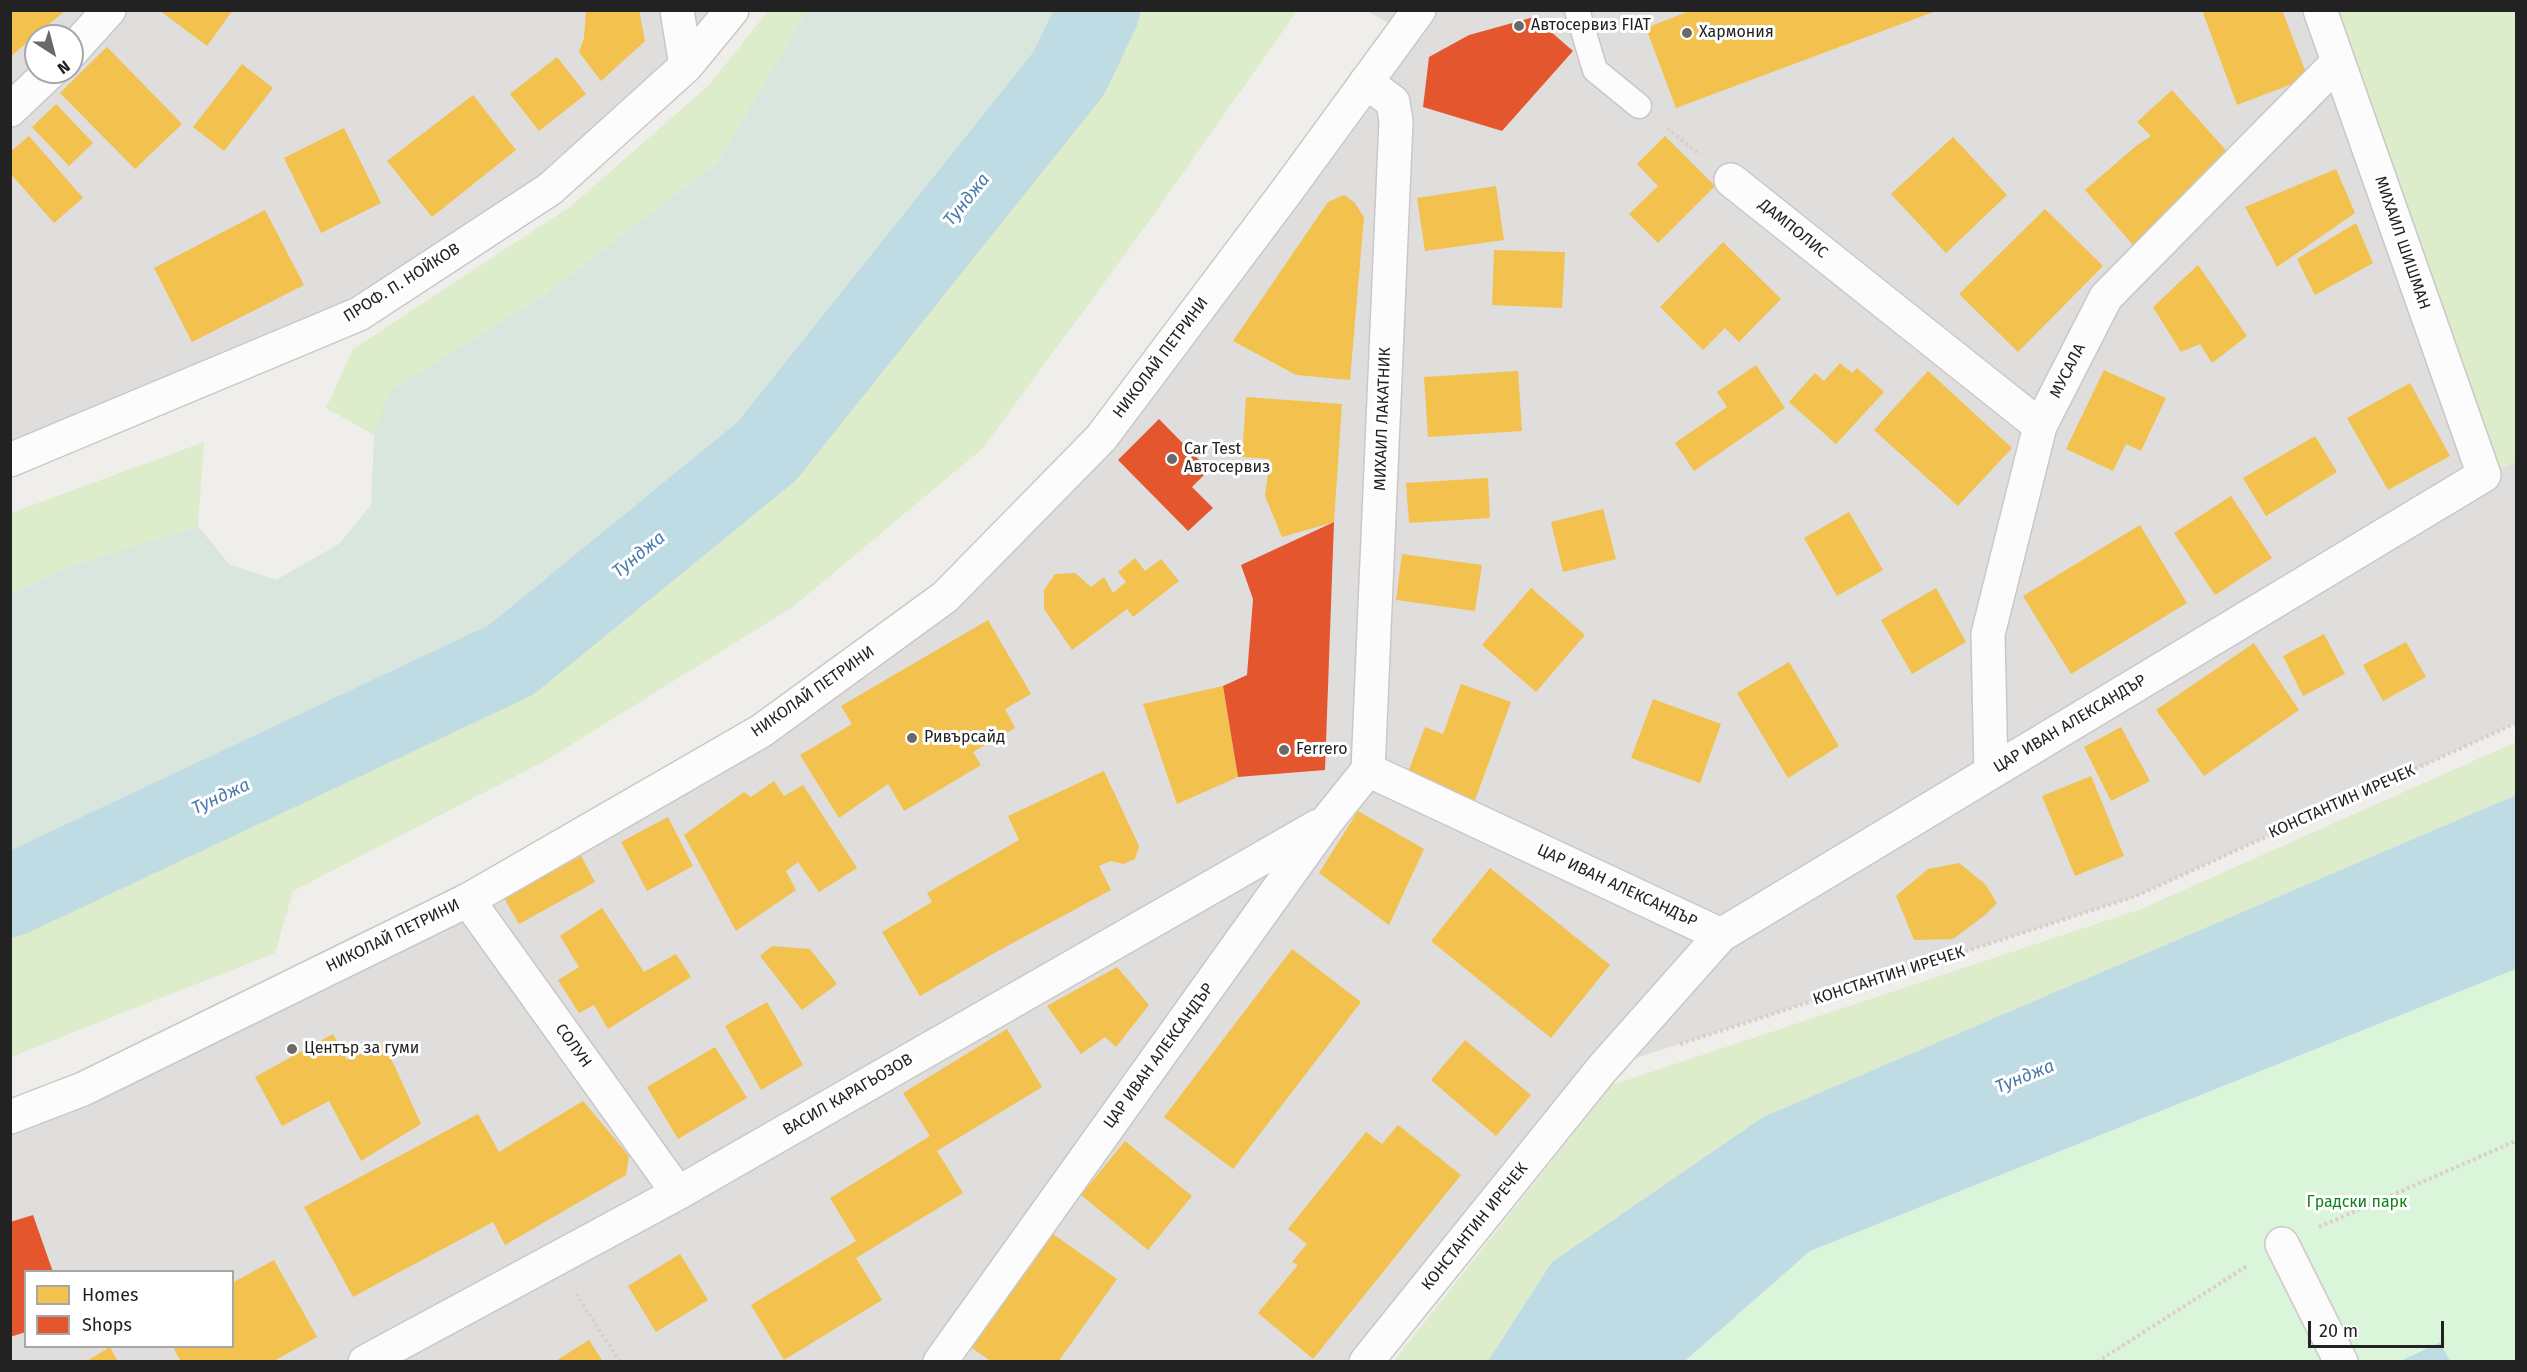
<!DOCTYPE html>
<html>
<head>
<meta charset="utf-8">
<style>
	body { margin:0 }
	#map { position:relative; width:2527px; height:1372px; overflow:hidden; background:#f0eeeb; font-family:"Fira Sans",sans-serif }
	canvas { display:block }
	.frame { position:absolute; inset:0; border:12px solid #222; pointer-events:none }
	.legend { position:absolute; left:24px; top:1270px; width:210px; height:78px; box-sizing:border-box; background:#fff; border:2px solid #a7a7a7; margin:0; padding:8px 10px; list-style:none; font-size:18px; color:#222 }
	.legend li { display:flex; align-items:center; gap:12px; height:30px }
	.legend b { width:30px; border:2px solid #a7a7a7 }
	.north { position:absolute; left:24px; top:24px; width:60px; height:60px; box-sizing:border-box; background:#fff; border:2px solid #a7a7a7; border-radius:50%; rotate:144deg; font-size:16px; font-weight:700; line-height:24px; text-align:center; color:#222 }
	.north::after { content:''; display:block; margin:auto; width:21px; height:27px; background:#6a6968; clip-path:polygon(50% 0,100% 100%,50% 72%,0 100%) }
	.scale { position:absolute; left:2308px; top:1321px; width:136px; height:27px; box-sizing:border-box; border:3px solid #222; border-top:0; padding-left:8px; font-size:18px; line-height:21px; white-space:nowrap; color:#222; -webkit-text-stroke:4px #fff; paint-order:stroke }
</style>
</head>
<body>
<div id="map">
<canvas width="2527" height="1372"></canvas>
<div class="frame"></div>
<ul class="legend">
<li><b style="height:16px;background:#f2c14e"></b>Homes</li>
<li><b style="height:16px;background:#e4572e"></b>Shops</li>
</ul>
<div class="north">N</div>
<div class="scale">20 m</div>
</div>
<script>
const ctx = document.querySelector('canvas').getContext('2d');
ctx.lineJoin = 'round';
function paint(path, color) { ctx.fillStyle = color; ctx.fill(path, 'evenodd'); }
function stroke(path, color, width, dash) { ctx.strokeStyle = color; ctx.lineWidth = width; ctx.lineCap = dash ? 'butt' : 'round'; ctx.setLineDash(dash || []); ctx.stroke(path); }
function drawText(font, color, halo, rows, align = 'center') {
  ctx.font = font + ' "Fira Sans",sans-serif'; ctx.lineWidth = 6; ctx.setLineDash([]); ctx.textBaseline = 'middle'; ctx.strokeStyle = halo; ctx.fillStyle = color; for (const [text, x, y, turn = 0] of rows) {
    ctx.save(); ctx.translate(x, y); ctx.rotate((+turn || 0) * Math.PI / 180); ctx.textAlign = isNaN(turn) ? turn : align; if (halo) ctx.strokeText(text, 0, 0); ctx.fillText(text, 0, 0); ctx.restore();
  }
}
const residential = new Path2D(`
	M 11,11 L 732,11 L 686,66 L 359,314 L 11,460 ZM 36,36 L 72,36 L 72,72 L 36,72 Z
	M 1367,11 L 2516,11 L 2516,723 L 2136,896 L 1602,1069 L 1366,1361 L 11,1362 L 11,1117 L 468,900 L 945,597 L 1101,438 L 1407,33 ZM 26,1272 L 232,1272 L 232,1346 L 26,1346 Z`);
const grass = new Path2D(`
	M 768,11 L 807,11 L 718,162 L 541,297 L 391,391 L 374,435 L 326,408 L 353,349 L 571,206 L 709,85 Z
	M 1126,11 L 1297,11 L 1140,234 L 982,449 L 794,606 L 545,761 L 293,891 L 275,953 L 11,1057 L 11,921 L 531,674 L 794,459 L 1086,95 Z
	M 2320,11 L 2516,11 L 2516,462 L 2484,475 Z
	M 204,442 L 198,526 L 63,569 L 11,594 L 11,513 Z
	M 2516,742 L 2516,795 L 1763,1117 L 1552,1262 L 1488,1361 L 1393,1362 L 1612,1085 L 2141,909 Z`);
const wetland = new Path2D(`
	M 807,11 L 1126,11 L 1086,95 L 794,459 L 531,674 L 11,921 L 11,594 L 63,569 L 198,526 L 229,564 L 276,580 L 339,544 L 371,505 L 374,435 L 390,391 L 541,297 L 718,162 Z`);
const park = new Path2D(`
	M 2516,969 L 2516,1361 L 1685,1362 L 1810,1251 Z`);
const water = new Path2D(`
	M 2516,795 L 2516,969 L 1810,1251 L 1685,1361 L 1488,1361 L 1552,1262 L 1763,1117 Z
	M 2440,1342 L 2450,1361 L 2401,1361 Z`);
const homes = new Path2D(`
	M 10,10 L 66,10 L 10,57 Z
	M 159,10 L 233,10 L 207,46 Z
	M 586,10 L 639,10 L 645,41 L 601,81 L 579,52 L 584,38 Z
	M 1692,10 L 1936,10 L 1936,11 L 1676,108 L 1646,28 Z
	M 2202,10 L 2282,10 L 2308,78 L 2237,105 Z
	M 107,47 L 182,124 L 135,169 L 60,93 Z
	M 557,57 L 586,94 L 539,131 L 510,94 Z
	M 242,64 L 273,88 L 224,151 L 193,127 Z
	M 2172,90 L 2233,158 L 2134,246 L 2085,190 L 2136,146 L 2151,136 L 2137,122 Z
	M 473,95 L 516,150 L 432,217 L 387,161 Z
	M 56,104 L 93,143 L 69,166 L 32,127 Z
	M 344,128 L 381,203 L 321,233 L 284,158 Z
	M 29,136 L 83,198 L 54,223 L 10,173 L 10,152 Z
	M 1665,136 L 1715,186 L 1658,243 L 1629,214 L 1658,186 L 1637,164 Z
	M 1953,137 L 2007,195 L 1946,253 L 1891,194 Z
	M 2336,169 L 2355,213 L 2277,267 L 2245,207 Z
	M 1496,186 L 1504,240 L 1425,251 L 1417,198 Z
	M 1344,195 L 1354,202 L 1364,217 L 1350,380 L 1296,375 L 1233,341 L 1328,202 Z
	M 2045,209 L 2103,266 L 2018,352 L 1959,294 Z
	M 265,210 L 304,285 L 192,342 L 154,268 Z
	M 2356,223 L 2373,263 L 2315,295 L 2297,259 Z
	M 1723,242 L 1781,299 L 1739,342 L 1725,328 L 1703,350 L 1660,307 Z
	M 1494,250 L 1565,252 L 1562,308 L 1492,305 Z
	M 2198,265 L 2247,336 L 2212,363 L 2200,344 L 2181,352 L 2153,307 Z
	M 1840,363 L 1852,373 L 1857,368 L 1884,392 L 1836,444 L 1789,402 L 1815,373 L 1824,381 Z
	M 1756,365 L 1785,408 L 1694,471 L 1675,443 L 1727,407 L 1717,392 Z
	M 2104,370 L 2166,398 L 2141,451 L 2126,444 L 2113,471 L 2066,449 Z
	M 1518,371 L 1522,431 L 1428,437 L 1424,377 Z
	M 1928,371 L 2012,448 L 1958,506 L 1874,430 Z
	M 2410,383 L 2450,456 L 2388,490 L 2347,418 Z
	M 1246,397 L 1342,404 L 1334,522 L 1282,537 L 1265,496 L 1270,459 L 1242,457 Z
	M 2315,436 L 2337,472 L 2266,516 L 2243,478 Z
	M 1488,478 L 1490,518 L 1409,523 L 1406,483 Z
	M 2231,496 L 2272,558 L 2215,595 L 2174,533 Z
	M 1603,509 L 1616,559 L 1563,572 L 1551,522 Z
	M 1849,512 L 1883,570 L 1837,596 L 1804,538 Z
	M 2140,525 L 2187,603 L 2071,674 L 2023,596 Z
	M 1402,554 L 1482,565 L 1475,611 L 1396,600 Z
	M 1135,558 L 1145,571 L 1161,559 L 1179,581 L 1133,617 L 1127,609 L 1072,650 L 1044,609 L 1044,590 L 1055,574 L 1075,573 L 1091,587 L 1104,577 L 1113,593 L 1126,582 L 1118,572 Z
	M 1531,588 L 1585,635 L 1536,692 L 1482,645 Z
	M 1936,588 L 1966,642 L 1912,674 L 1881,620 Z
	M 988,620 L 1031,694 L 1005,709 L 1015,728 L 973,752 L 981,765 L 904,811 L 888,784 L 839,818 L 800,755 L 852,724 L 841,706 Z
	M 2324,634 L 2345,674 L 2303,696 L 2283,656 Z
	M 2406,642 L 2426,677 L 2383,701 L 2363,665 Z
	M 2254,643 L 2299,710 L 2204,776 L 2156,710 Z
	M 1789,662 L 1839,746 L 1788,778 L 1737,693 Z
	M 1461,684 L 1511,702 L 1475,800 L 1407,775 L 1425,727 L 1443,734 Z
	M 1223,686 L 1238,777 L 1177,804 L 1143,704 Z
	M 1653,699 L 1721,724 L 1700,783 L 1631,758 Z
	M 2121,727 L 2150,781 L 2111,801 L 2084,747 Z
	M 1104,771 L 1139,846 L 1135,859 L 1123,864 L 1111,861 L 1099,866 L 1111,890 L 996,952 L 920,996 L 882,932 L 932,902 L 927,893 L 1019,840 L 1008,816 Z
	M 2091,776 L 2124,856 L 2075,876 L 2042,796 Z
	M 774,781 L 784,796 L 803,785 L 857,868 L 819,892 L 798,862 L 786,871 L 796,890 L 736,931 L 684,835 L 744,792 L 751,797 Z
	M 1358,811 L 1424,849 L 1389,925 L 1319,873 Z
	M 668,817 L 693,866 L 647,891 L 621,842 Z
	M 581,856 L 595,882 L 519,924 L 504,898 Z
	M 1959,863 L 1985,884 L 1997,903 L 1985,915 L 1953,939 L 1914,940 L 1896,896 L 1928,869 Z
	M 1490,868 L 1610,965 L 1551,1038 L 1431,941 Z
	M 602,908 L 644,972 L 676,954 L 691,977 L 608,1029 L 594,1005 L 579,1013 L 558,980 L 579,967 L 560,936 Z
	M 772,946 L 810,949 L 837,984 L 802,1010 L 760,956 Z
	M 1292,949 L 1361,1002 L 1233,1169 L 1164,1117 Z
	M 1117,967 L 1149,1005 L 1116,1047 L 1105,1037 L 1081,1054 L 1047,1006 Z
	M 767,1002 L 803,1065 L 761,1090 L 725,1026 Z
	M 1007,1029 L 1042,1087 L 937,1151 L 963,1193 L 856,1258 L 882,1300 L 784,1360 L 751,1305 L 856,1241 L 830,1198 L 930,1136 L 903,1093 Z
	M 333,1034 L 347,1060 L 384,1043 L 421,1124 L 361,1161 L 329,1101 L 282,1126 L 255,1077 Z
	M 1465,1040 L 1531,1095 L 1496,1136 L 1431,1080 Z
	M 715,1047 L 747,1098 L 678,1139 L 647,1087 Z
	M 583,1101 L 629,1156 L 626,1175 L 505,1245 L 493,1222 L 353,1297 L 304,1207 L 478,1114 L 499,1152 Z
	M 1398,1125 L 1461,1175 L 1313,1359 L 1258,1313 L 1298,1265 L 1292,1262 L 1307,1244 L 1288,1229 L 1366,1132 L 1382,1144 Z
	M 1125,1141 L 1192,1196 L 1148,1250 L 1081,1195 Z
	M 1053,1234 L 1117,1279 L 1058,1362 L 992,1362 L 972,1348 Z
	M 680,1254 L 708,1300 L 656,1332 L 628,1286 Z
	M 274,1260 L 317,1337 L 272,1362 L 181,1362 L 173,1347 L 232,1347 L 232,1283 Z
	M 589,1340 L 603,1362 L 554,1362 Z
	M 110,1347 L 118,1362 L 85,1362 Z`);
const shops = new Path2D(`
	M 1534,17 L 1573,51 L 1502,131 L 1423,107 L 1429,57 L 1469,35 Z
	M 1159,419 L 1209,470 L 1192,487 L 1213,508 L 1188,531 L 1118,460 Z
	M 1334,522 L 1325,770 L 1238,777 L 1223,686 L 1247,675 L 1253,599 L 1241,565 Z
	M 33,1215 L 53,1272 L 26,1272 L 26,1332 L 10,1337 L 10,1222 Z`);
const river = new Path2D(`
	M 10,896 L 511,660 L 767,451 L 1069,73 L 1099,10`);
const path = new Path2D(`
	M 1667,128 L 1700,155
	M 1680,1044 L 2136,896 L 2516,723
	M 2319,1227 L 2516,1141
	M 576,1294 L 620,1362
	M 2097,1362 L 2247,1266`);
const service = new Path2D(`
	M 1577,10 L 1595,70 L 1639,106`);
const pedestrian = new Path2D(`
	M 2282,1244 L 2341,1362`);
const minor = new Path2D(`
	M 677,10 L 686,66
	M 72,51 L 109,10
	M 1366,82 L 1393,102 L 1396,121 L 1368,770
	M 10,110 L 50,72
	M 1731,180 L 2040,426
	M 10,460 L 359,314 L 550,189 L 686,66 L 732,10
	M 1991,772 L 1988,634 L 2040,426 L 2106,297 L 2338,62
	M 468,900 L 678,1193
	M 365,1362 L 678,1193 L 1318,826
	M 940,1362 L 1327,821 L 1368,770 L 1721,935 L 2484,475 L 2320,10
	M 1366,1362 L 1602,1069 L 1721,935`);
const tertiary = new Path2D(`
	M 10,1117 L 83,1089 L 468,900 L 761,731 L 945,597 L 1101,438 L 1286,192 L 1419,10`);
const markers = [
	[1519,26,6,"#6a6968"],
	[1687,33,6,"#6a6968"],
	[1172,459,6,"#6a6968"],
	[912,738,6,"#6a6968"],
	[1284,750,6,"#6a6968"],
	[292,1049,6,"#6a6968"]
];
const poiNames = [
	["Автосервиз FIAT",1531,26],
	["Хармония",1699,33],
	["Car Test",1184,450],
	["Автосервиз",1184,468],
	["Ривърсайд",924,738],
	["Ferrero",1296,750],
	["Център за гуми",304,1049]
];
const streetNames = [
	["ДАМПОЛИС",1793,229,39],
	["МИХАИЛ ШИШМАН",2402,243,71],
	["ПРОФ. П. НОЙКОВ",402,283,-32],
	["НИКОЛАЙ ПЕТРИНИ",1161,358,-53],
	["МУСАЛА",2068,371,-63],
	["МИХАИЛ ЛАКАТНИК",1383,419,-88],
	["НИКОЛАЙ ПЕТРИНИ",813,692,-35],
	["ЦАР ИВАН АЛЕКСАНДЪР",2070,724,-31],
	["КОНСТАНТИН ИРЕЧЕК",2342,802,-24],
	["ЦАР ИВАН АЛЕКСАНДЪР",1617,886,25],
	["НИКОЛАЙ ПЕТРИНИ",393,936,-26],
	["КОНСТАНТИН ИРЕЧЕК",1889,976,-18],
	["СОЛУН",573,1046,54],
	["ЦАР ИВАН АЛЕКСАНДЪР",1159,1056,-54],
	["ВАСИЛ КАРАГЬОЗОВ",848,1095,-30],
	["КОНСТАНТИН ИРЕЧЕК",1475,1227,-51]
];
const parkNames = [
	["Градски парк",2357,1203]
];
const waterNames = [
	["Тунджа",967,200,-51],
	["Тунджа",639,555,-39],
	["Тунджа",221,797,-25],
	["Тунджа",2025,1077,-22]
];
paint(residential, '#dfdedc');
paint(grass, '#ddeccb');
paint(wetland, '#d9e6de');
paint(park, '#daf5da');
paint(water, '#bfdbe3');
paint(homes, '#f2c14e');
paint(shops, '#e4572e');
stroke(river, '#bfdbe3', 82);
stroke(service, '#c9c8c7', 27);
stroke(pedestrian, '#c9c8c7', 36);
stroke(minor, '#c9c8c7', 36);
stroke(tertiary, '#c9c8c7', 36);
stroke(path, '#dccecd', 4, [3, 3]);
stroke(service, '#fdfcfc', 24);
stroke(pedestrian, '#fdfcfc', 33);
stroke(minor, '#fdfcfc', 33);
stroke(tertiary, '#fdfcfc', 33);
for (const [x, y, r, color] of markers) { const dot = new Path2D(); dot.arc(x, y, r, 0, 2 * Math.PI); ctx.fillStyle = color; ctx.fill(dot); stroke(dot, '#fff', 2); }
drawText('16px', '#222', '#fff', poiNames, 'left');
drawText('16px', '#222', '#fff', streetNames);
drawText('16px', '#0c8416', '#fff', parkNames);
drawText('italic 18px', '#4a7aab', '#fff', waterNames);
</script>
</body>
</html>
